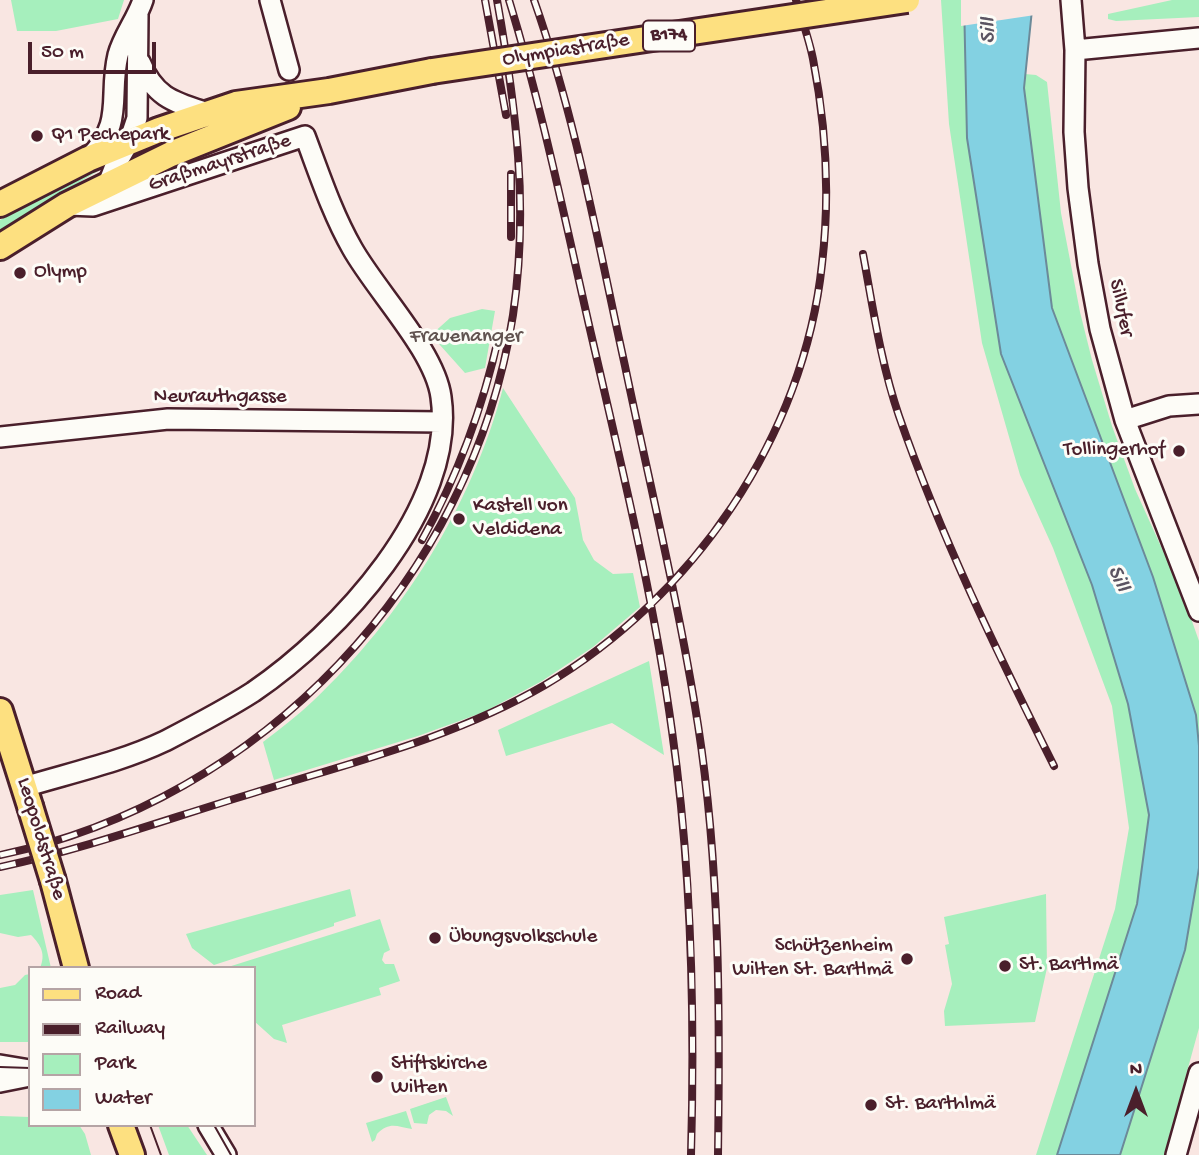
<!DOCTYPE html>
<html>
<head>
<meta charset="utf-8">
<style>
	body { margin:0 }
	#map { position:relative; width:1199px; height:1155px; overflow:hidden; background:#f9e6e2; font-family:"Gochi Hand",sans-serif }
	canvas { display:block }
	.legend { position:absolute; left:28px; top:966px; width:228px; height:161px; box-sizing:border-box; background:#fdfcf7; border:2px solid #b5a4a5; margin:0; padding:9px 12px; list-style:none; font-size:21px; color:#4a1f2b }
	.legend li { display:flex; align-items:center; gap:14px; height:35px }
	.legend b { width:35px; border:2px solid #b5a4a5 }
	.north { position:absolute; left:1101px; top:1057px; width:70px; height:70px; -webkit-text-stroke:5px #fdfcf7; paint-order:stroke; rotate:0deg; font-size:19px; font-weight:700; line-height:28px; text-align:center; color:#4a1f2b }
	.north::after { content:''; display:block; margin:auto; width:24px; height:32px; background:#4a1f2b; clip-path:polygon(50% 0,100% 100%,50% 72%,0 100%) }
	.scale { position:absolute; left:28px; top:42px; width:128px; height:32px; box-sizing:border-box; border:4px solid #4a1f2b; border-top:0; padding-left:9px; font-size:21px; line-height:24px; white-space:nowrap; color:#4a1f2b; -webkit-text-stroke:5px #fdfcf7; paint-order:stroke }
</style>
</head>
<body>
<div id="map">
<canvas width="1199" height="1155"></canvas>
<ul class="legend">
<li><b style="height:9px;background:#fde080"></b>Road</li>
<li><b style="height:9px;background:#4a1f2b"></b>Railway</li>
<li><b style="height:19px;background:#a6efbd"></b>Park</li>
<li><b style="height:19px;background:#83d1e2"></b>Water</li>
</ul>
<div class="north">N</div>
<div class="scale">50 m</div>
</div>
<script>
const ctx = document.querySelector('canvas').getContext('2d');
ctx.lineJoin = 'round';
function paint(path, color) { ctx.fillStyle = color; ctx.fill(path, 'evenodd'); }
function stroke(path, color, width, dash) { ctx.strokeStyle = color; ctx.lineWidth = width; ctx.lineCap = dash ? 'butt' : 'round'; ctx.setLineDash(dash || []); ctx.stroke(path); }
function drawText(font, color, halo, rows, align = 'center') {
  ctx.font = font + ' "Gochi Hand",sans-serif'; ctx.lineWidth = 6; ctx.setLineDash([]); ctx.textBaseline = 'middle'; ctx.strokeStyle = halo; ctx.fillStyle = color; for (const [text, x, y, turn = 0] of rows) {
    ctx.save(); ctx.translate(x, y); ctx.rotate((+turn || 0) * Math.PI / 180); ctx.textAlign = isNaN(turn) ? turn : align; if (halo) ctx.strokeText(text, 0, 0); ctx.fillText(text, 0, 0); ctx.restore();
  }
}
const green = new Path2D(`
	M 11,0 L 124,0 L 118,19 L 56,31 L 17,31 Z
	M 941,0 L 964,0 L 967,138 L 1001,354 L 1092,585 L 1128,704 L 1149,815 L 1137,904 L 1057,1155 L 1036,1155 L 1115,909 L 1129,828 L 1112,706 L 1053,548 L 1020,475 L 982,343 L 949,124 Z
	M 1172,0 L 1199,0 L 1199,17 L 1116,21 L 1108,19 L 1108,14 Z
	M 1025,74 L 1036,75 L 1047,82 L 1061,213 L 1080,312 L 1092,360 L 1112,426 L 1135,489 L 1182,593 L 1199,641 L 1199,746 L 1196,715 L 1153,577 L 1052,308 L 1024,88 Z
	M 97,169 L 98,171 L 0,230 L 0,220 L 2,219 Z
	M 482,309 L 495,311 L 485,368 L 465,373 L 431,335 L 450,318 Z
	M 503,388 L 575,498 L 583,540 L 594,560 L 613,574 L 633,573 L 640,607 L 593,647 L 542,681 L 484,712 L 418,736 L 274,780 L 263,742 C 280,729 297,716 313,701 C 401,618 472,506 503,388 Z
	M 649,661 L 664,755 L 612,723 L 506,756 L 498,730 Z
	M 1199,868 L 1199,1028 L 1164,1155 L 1120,1155 L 1185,950 Z
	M 350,889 L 356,916 L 334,923 L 334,926 L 214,965 L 192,948 L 186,934 Z
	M 33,890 L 51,968 L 40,968 C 46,954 41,945 31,935 L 18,937 L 0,933 L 0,895 Z
	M 1046,894 L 1047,968 L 1035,1022 L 945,1026 L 944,1011 L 952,984 L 945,945 L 949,944 L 944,917 Z
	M 380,919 L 390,950 L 384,953 L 382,960 L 385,964 L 394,964 L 400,981 L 379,988 L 381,995 L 282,1025 L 287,1043 L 274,1039 L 254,1021 L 254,968 L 225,968 Z
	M 30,974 L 30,1042 L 0,1042 L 0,988 L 15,985 L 25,975 Z
	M 446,1097 L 453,1116 L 446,1111 L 436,1110 L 429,1115 L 427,1124 L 414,1123 L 410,1109 Z
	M 406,1111 L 412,1129 C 397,1127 390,1121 377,1134 L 375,1140 L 372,1142 L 366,1123 Z
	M 0,1116 L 30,1117 L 30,1125 L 79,1125 L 85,1134 L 91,1155 L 0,1155 Z
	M 158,1125 L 187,1125 L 207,1155 L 169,1155 Z`);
const water = new Path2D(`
	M 964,0 L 1033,0 L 1024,88 L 1052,308 L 1153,577 L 1196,715 L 1199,746 L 1199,868 L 1185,950 L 1120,1155 L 1057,1155 L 1137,904 L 1149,815 L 1128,704 L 1092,585 L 1001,354 L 967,138 Z`);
const pier = new Path2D(`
	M 961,0 L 1036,0 L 1035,15 L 961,26 Z`);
const minor = new Path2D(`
	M 270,0 L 289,70
	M 1071,0 L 1075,50 L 1074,132 L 1078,188 L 1088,264 L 1100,329 L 1125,420 L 1199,611
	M 1075,50 L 1199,38
	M 140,62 C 155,98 174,102 208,113
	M 89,158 C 125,122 108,97 118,55 C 123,36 137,19 143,0
	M 108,184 L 115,166 L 129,142 L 137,118 L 138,15
	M 1125,420 L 1169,406 L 1199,404
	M 0,437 L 168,419 L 442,422
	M 24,787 C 70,773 121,762 165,741 C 194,726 225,710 253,692 C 338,634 457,508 441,397 C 435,351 376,291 352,248 C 332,213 319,173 305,136 L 93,206 L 68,205
	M 0,1065 L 30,1070
	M 0,1082 L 30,1076
	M 208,1125 L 226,1155
	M 1176,1155 L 1199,1073`);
const major = new Path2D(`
	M 0,204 L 88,159 L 159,130 L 236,104 L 329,91 L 432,71
	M 0,247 L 67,205 L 171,154 L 288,107
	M 0,711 L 30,806
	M 53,881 L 76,968
	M 121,1125 L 132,1155`);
const tram = new Path2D(`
	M 0,1067 L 30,1068
	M 150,1125 L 161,1155
	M 214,1125 L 231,1155`);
const rail = new Path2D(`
	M 485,0 L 506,115
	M 509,0 C 543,111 566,225 592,338 C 622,468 654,599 672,731 C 692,872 695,1013 691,1155
	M 534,0 C 576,119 598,243 625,366 C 650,486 679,604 698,725 C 720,867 720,1012 718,1155
	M 511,174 L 511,237
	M 863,254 C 873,308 881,364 899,416 C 941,537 997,652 1054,766
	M 422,540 C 458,475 483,407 499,335
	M 0,855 C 261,801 472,579 513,315 C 529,207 516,107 497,0
	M 0,867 C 85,849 167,819 250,794 C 350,763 454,738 545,685 C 693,598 804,436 822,264 C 830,196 826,126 813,59 C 809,39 802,20 796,0`);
const majorBridge = new Path2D(`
	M 432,71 L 907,0
	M 30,806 L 53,881`);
const markers = [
	[37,136,7,"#4a1f2b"],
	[20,273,7,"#4a1f2b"],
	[1179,451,7,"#4a1f2b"],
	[459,519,7,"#4a1f2b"],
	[435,938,7,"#4a1f2b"],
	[907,959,7,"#4a1f2b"],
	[1005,966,7,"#4a1f2b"],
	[377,1077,7,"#4a1f2b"],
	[871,1105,7,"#4a1f2b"]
];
const shields = [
	[669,36,52]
];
const shieldNames = [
	["B174",669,36]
];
const streetNames = [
	["Olympiastraße",566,51,-9],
	["Graßmayrstraße",220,164,-18],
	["Sillufer",1120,308,78],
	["Neurauthgasse",220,398],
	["Leopoldstraße",40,839,73]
];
const poiNames = [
	["Q1 Pechepark",51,136],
	["Olymp",34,273],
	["Tollingerhof",1165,451,"right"],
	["Kastell von",473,507],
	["Veldidena",473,531],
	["Übungsvolkschule",449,938],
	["Schützenheim",893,947,"right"],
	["Wilten St. Bartlmä",893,971,"right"],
	["St. Bartlmä",1019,966],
	["Stiftskirche",391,1065],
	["Wilten",391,1089],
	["St. Barthlmä",885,1105]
];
const parkNames = [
	["Frauenanger",466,338]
];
const waterNames = [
	["Sill",990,31,-88],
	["Sill",1117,579,67]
];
paint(green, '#a6efbd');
paint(water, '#83d1e2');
stroke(water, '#6c8a99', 2);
paint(pier, '#f9e6e2');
stroke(minor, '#4a1f2b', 24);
stroke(major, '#4a1f2b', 30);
stroke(minor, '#fdfcf7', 19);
stroke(major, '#fde080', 24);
stroke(tram, '#4a1f2b', 2);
stroke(rail, '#4a1f2b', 8);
stroke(rail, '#fdfcf7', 5, [16]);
stroke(majorBridge, '#4a1f2b', 30, []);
stroke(majorBridge, '#fde080', 24);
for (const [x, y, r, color] of markers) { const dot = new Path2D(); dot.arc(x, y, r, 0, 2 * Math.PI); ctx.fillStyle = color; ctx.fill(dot); stroke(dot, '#fdfcf7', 2.5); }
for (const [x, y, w] of shields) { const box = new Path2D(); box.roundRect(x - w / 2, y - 15.5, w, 31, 5); ctx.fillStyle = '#fdfcf7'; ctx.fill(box); stroke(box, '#4a1f2b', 2); }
drawText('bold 19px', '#4a1f2b', null, shieldNames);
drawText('21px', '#4a1f2b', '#fdfcf7', streetNames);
drawText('21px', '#4a1f2b', '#fdfcf7', poiNames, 'left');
drawText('21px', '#615350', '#fdfcf7', parkNames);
drawText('italic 23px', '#5b5462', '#fdfcf7', waterNames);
</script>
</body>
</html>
